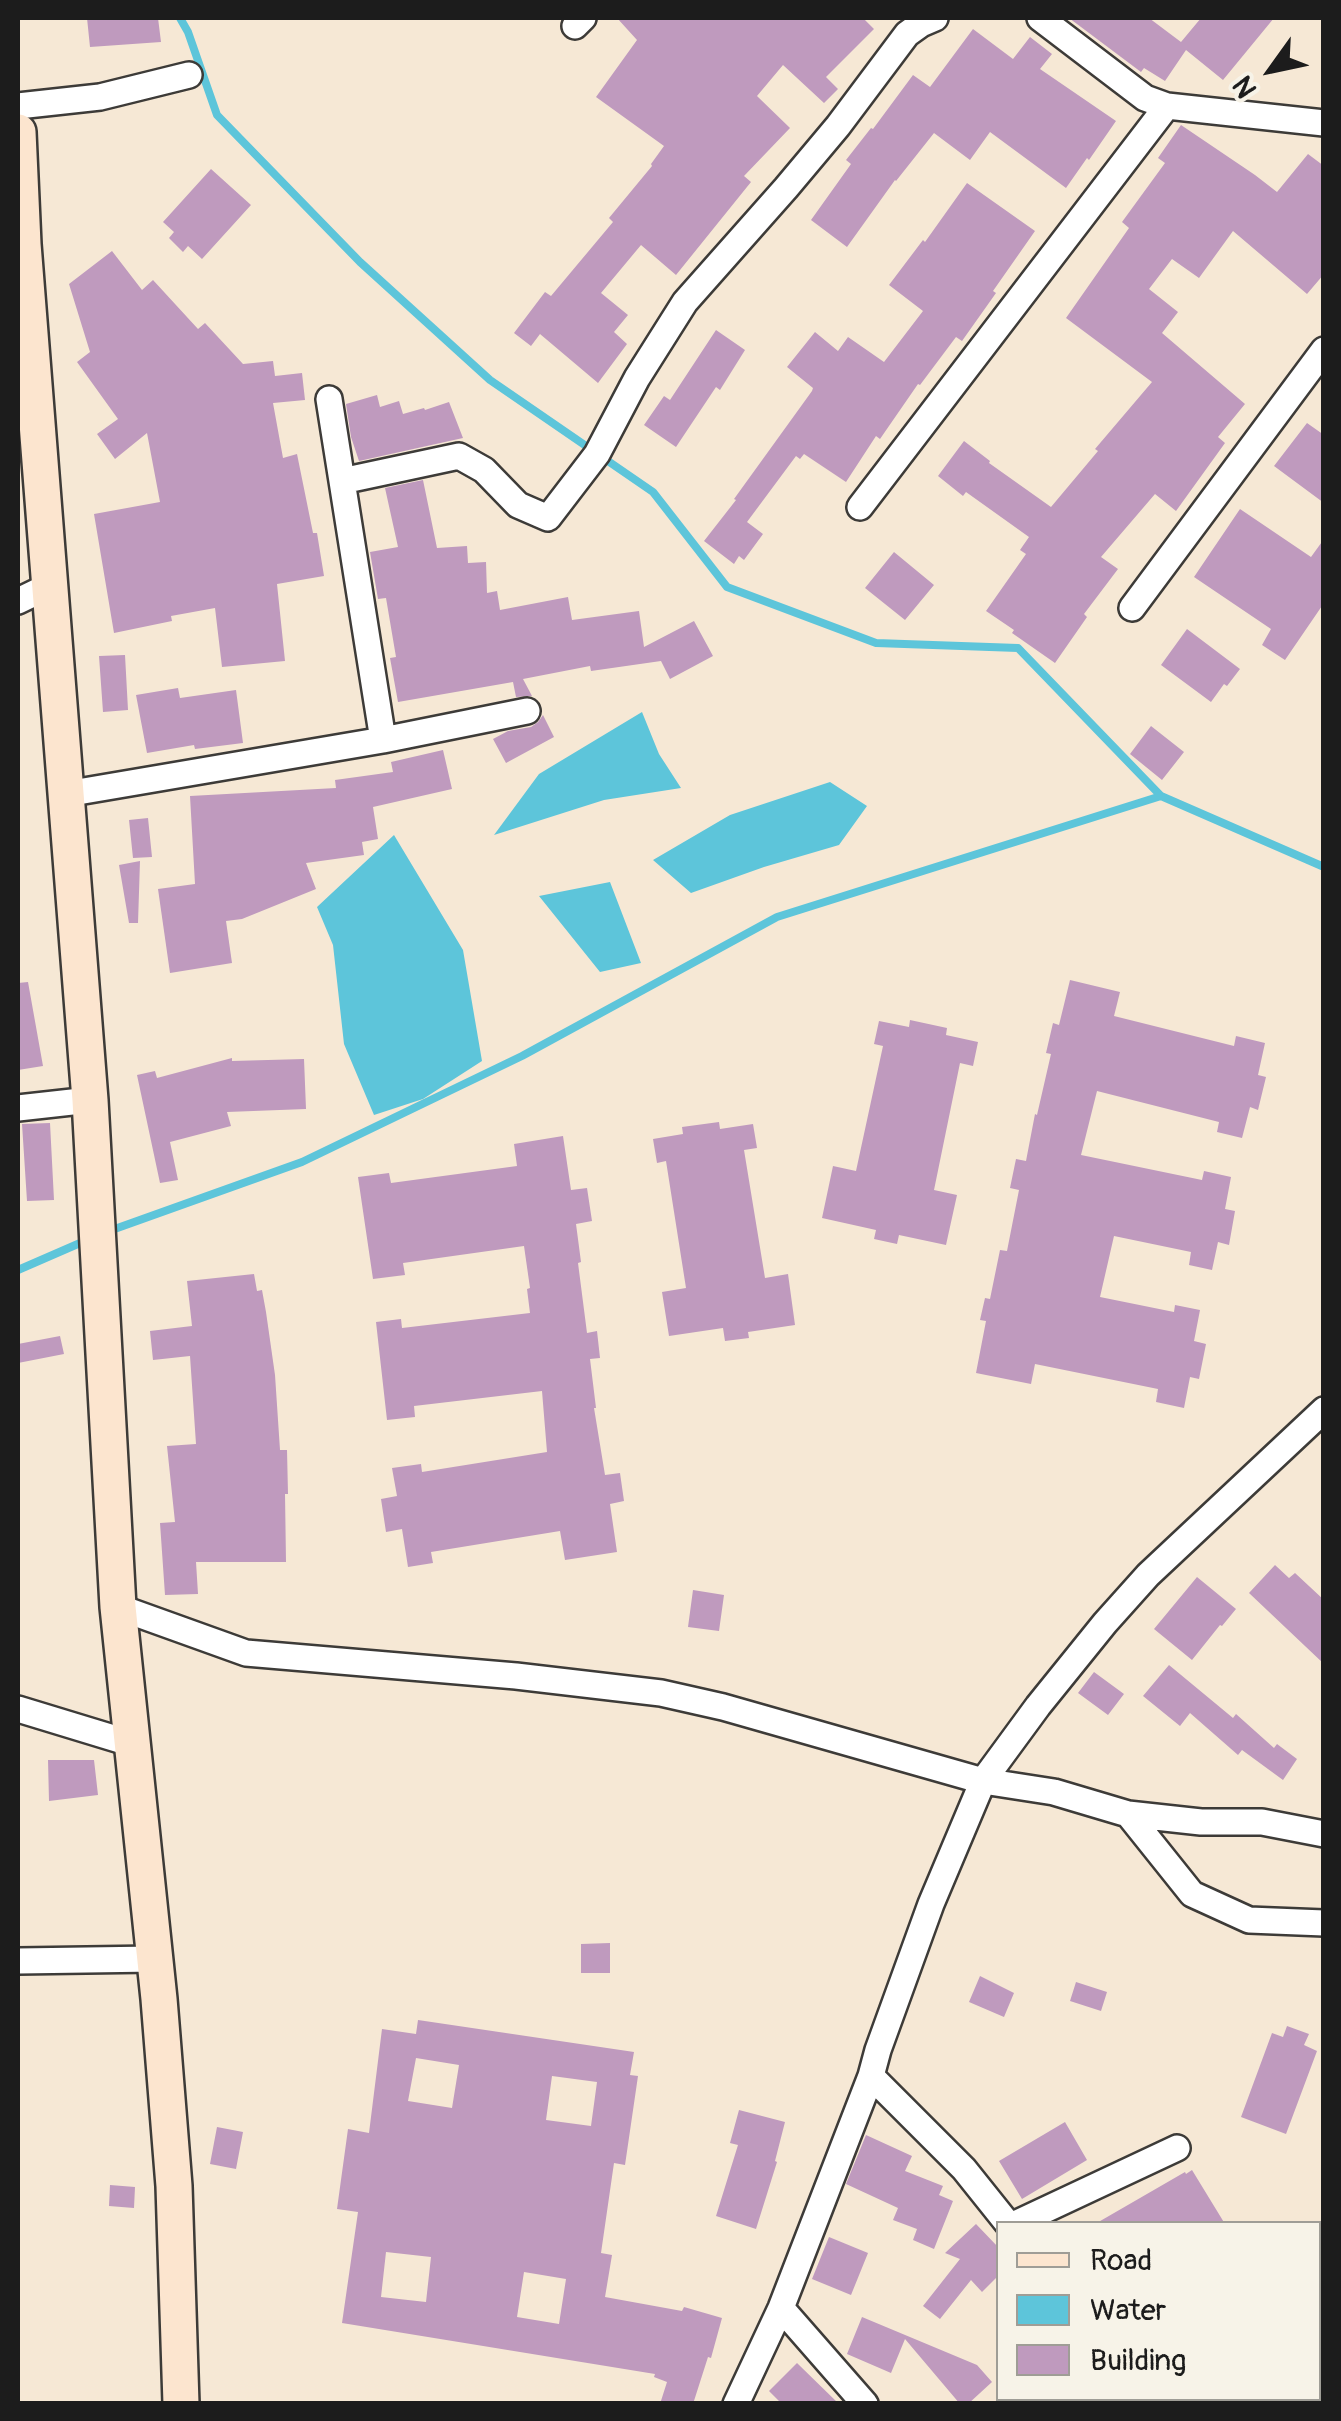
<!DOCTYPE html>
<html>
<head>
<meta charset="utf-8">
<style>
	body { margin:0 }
	#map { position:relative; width:1341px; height:2421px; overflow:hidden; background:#f6e8d5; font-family:Pangolin,sans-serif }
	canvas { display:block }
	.frame { position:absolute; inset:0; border:20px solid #1c1c1c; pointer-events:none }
	.legend { position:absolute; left:996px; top:2221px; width:325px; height:180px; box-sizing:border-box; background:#f7f3e8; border:2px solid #9f9d96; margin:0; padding:12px 18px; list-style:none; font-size:30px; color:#1c1c1c }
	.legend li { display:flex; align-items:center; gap:20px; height:50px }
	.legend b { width:50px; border:2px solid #9f9d96 }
	.north { position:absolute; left:1221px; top:20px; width:100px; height:100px; -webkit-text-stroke:8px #f7f3e8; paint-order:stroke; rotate:237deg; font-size:28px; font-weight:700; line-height:40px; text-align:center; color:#1c1c1c }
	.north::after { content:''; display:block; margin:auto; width:35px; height:45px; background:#1c1c1c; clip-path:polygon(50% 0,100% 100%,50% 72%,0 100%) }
</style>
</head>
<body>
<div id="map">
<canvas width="1341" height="2421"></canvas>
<div class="frame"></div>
<ul class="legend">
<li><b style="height:12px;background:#fce5cf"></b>Road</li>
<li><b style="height:28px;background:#5dc5da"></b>Water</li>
<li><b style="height:28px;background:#bf9abe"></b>Building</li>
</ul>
<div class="north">N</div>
</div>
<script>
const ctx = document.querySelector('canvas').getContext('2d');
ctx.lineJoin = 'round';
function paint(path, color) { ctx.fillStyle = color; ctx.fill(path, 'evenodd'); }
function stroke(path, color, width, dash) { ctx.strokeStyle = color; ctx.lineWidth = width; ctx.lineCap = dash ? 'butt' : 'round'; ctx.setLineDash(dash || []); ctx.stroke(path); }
const water = new Path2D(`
	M 642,712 L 659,754 L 681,788 L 604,800 L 494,835 L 539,774 Z
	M 830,782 L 867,806 L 839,845 L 764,867 L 691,893 L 653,860 L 730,815 Z
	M 394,835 L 463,950 L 482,1061 L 423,1099 L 374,1115 L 344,1044 L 333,945 L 317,907 Z
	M 610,882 L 641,963 L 600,972 L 539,896 Z`);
const stream = new Path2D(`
	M 180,18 L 188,32 L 217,115 L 360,262 L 490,380 L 653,492 L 727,587 L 876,643 L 1018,648 L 1161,796 L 1324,867
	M 109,1231 L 302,1162 L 522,1056 L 777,917 L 1161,796
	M 18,1270 L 87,1240`);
const building = new Path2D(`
	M 87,18 L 158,18 L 161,42 L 90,47 Z
	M 617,18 L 863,18 L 874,29 L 826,77 L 838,89 L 824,103 L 783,65 L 757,96 L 790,128 L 744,176 L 751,182 L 676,275 L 641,245 L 601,293 L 628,315 L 614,332 L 627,344 L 598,383 L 540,334 L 531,346 L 514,333 L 545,292 L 551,296 L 613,222 L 609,218 L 652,166 L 651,164 L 664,146 L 596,97 L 637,40 Z
	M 1069,18 L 1149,18 L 1181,42 L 1201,18 L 1274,18 L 1223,80 L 1186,50 L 1165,81 L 1144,68 L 1141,72 Z
	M 973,29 L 1013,59 L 1030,37 L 1052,54 L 1040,69 L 1116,121 L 1089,160 L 1087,158 L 1066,188 L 990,132 L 970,160 L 934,133 L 896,181 L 895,180 L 847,247 L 811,220 L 851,164 L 846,160 L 871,128 L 873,129 L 913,75 L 930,87 Z
	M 1181,125 L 1255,175 L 1277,192 L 1308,154 L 1324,166 L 1324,274 L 1307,294 L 1233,231 L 1199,278 L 1172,259 L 1149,289 L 1178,312 L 1162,333 L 1245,404 L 1218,437 L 1225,443 L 1176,511 L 1155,494 L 1101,557 L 1118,569 L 1084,614 L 1087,617 L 1055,663 L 1012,633 L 1014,630 L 986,611 L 1026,554 L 1020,550 L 1029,537 L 966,492 L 963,496 L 938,476 L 964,441 L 990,461 L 989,463 L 1051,507 L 1098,451 L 1095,449 L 1152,382 L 1066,318 L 1129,228 L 1122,222 L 1165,163 L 1158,158 Z
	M 211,169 L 251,205 L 202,259 L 188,246 L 183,252 L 169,238 L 174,232 L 163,222 Z
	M 967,183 L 1035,231 L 993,291 L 996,293 L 962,341 L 956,337 L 920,385 L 918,384 L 880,439 L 876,436 L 846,482 L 804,454 L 800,459 L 796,456 L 747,522 L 763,534 L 744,560 L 739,556 L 734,564 L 704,541 L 736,500 L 734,499 L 812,391 L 813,388 L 787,367 L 815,332 L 838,351 L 848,337 L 884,362 L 923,311 L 889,285 L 923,240 L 925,242 Z
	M 112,251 L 142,290 L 153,280 L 198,329 L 205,323 L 243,364 L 273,361 L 275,376 L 302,373 L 305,400 L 273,403 L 283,458 L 297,454 L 313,533 L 317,533 L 324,576 L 277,584 L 285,661 L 222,667 L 215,608 L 171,616 L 172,621 L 114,633 L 94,514 L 160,502 L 147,433 L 115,459 L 97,434 L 118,419 L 77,362 L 90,352 L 69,284 Z
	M 716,330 L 745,350 L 720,390 L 716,387 L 676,447 L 644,425 L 664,396 L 670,400 Z
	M 377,395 L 380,407 L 399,401 L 403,414 L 424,408 L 425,410 L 449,402 L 463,438 L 359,461 L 351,437 L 346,404 Z
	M 1307,423 L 1324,435 L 1324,503 L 1274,466 Z
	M 423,480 L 437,548 L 467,546 L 468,563 L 486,562 L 487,593 L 497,591 L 500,610 L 568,597 L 572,620 L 639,611 L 644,647 L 694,621 L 713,656 L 670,679 L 661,661 L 591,671 L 590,666 L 523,679 L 532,696 L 516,697 L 513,682 L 398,702 L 390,658 L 396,657 L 386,598 L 378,599 L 370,552 L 398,547 L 385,488 Z
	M 1240,509 L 1311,557 L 1324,539 L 1324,603 L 1285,660 L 1262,645 L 1271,629 L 1194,577 Z
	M 894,552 L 934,585 L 905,620 L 865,588 Z
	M 1187,629 L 1240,669 L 1227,686 L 1224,684 L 1211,702 L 1161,665 Z
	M 125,655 L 128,710 L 103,712 L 99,656 Z
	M 178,688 L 180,698 L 236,690 L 243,743 L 195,749 L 194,745 L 147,753 L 136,695 Z
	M 543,715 L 554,737 L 506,763 L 493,739 L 508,731 L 531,727 L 538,722 Z
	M 1151,726 L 1184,752 L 1162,780 L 1130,754 Z
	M 443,750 L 452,789 L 373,807 L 378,839 L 362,842 L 364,855 L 306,863 L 316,889 L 242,919 L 226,921 L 232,963 L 170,973 L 158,889 L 195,884 L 190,796 L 336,788 L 335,780 L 393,772 L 391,762 Z
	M 148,818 L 152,857 L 133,858 L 129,820 Z
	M 140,861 L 138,923 L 129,923 L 119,865 Z
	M 1070,980 L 1120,992 L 1114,1016 L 1234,1046 L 1236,1036 L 1265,1043 L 1258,1075 L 1266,1077 L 1258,1110 L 1250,1107 L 1242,1138 L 1217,1132 L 1219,1122 L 1097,1091 L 1081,1155 L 1202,1180 L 1204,1171 L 1231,1177 L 1225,1209 L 1235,1211 L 1229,1245 L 1218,1242 L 1212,1270 L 1189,1265 L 1191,1252 L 1114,1236 L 1100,1297 L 1174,1312 L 1175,1305 L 1200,1310 L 1194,1341 L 1206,1344 L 1199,1379 L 1190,1377 L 1184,1408 L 1156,1402 L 1158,1389 L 1035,1364 L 1031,1384 L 976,1373 L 986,1321 L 980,1320 L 985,1298 L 990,1299 L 1000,1250 L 1007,1251 L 1019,1190 L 1010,1188 L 1016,1159 L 1026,1161 L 1035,1114 L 1037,1115 L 1051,1054 L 1046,1053 L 1053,1023 L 1059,1025 Z
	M 28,982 L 43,1066 L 18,1070 L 18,983 Z
	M 910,1020 L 947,1028 L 946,1035 L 978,1042 L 973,1066 L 960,1063 L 934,1190 L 957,1195 L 946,1245 L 899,1235 L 897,1244 L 874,1239 L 876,1230 L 822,1218 L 833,1166 L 856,1171 L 883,1046 L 874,1044 L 879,1021 L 909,1027 Z
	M 232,1058 L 232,1061 L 304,1059 L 306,1109 L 227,1112 L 231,1126 L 170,1142 L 178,1180 L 160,1183 L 137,1075 L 155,1071 L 157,1078 Z
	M 719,1122 L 720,1129 L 753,1124 L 757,1148 L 744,1150 L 765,1278 L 788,1274 L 795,1325 L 748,1332 L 749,1338 L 725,1341 L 723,1328 L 669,1336 L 662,1292 L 686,1288 L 666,1161 L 657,1163 L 653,1139 L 683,1134 L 682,1127 Z
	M 50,1123 L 54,1200 L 27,1201 L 22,1124 Z
	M 563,1136 L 571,1190 L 587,1188 L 592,1221 L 576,1224 L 581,1262 L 578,1263 L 587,1333 L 597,1331 L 600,1358 L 590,1359 L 596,1408 L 594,1408 L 605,1475 L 620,1473 L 624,1501 L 610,1504 L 617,1552 L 565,1560 L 560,1531 L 431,1552 L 433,1563 L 408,1567 L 402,1529 L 386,1532 L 381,1499 L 397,1496 L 392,1468 L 421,1464 L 422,1472 L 547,1452 L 542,1391 L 414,1406 L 415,1417 L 387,1420 L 376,1322 L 401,1319 L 402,1328 L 530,1313 L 527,1289 L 530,1288 L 524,1246 L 403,1263 L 405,1275 L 373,1279 L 358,1177 L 389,1173 L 391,1183 L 517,1166 L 514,1144 Z
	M 254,1274 L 257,1291 L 262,1290 L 266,1312 L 275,1375 L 280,1450 L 287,1450 L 288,1494 L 285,1494 L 286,1562 L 196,1562 L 198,1594 L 165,1595 L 160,1523 L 175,1522 L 167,1446 L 196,1444 L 190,1356 L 153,1360 L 150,1331 L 192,1326 L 187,1281 Z
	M 60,1336 L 64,1354 L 18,1363 L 18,1344 Z
	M 1275,1565 L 1289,1578 L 1295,1573 L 1324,1600 L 1324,1664 L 1249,1593 Z
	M 1197,1577 L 1236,1609 L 1222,1626 L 1220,1625 L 1192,1660 L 1154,1629 Z
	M 693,1590 L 724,1595 L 719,1631 L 688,1627 Z
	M 1169,1665 L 1233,1718 L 1236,1714 L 1274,1748 L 1277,1744 L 1297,1759 L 1283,1780 L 1242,1750 L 1238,1755 L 1190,1713 L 1180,1726 L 1143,1696 Z
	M 1094,1672 L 1124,1694 L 1108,1715 L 1078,1693 Z
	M 48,1760 L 94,1760 L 98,1795 L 49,1801 Z
	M 610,1943 L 610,1973 L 581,1973 L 581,1944 Z
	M 980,1976 L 1014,1993 L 1004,2017 L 969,2002 Z
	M 1076,1982 L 1107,1992 L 1101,2011 L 1070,2001 Z
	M 418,2020 L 634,2052 L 630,2075 L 638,2076 L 625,2165 L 614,2163 L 601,2253 L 612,2255 L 605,2297 L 682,2311 L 684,2307 L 722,2318 L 711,2358 L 708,2357 L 693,2404 L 660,2404 L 667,2382 L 654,2377 L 655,2374 L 342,2323 L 358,2212 L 337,2209 L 348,2129 L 369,2133 L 382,2029 L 416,2034 ZM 416,2058 L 459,2065 L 452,2108 L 408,2101 ZM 552,2076 L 597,2082 L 591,2126 L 546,2120 ZM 386,2252 L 431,2257 L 426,2302 L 381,2297 ZM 524,2272 L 566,2279 L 559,2324 L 517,2317 Z
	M 1287,2026 L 1309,2034 L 1304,2045 L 1317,2051 L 1286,2134 L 1241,2117 L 1272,2033 L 1283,2037 Z
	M 739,2110 L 785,2122 L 775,2161 L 777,2162 L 756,2229 L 716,2216 L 738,2145 L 730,2143 Z
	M 1065,2122 L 1087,2160 L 1022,2199 L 999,2161 Z
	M 217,2127 L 243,2132 L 236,2169 L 210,2164 Z
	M 866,2135 L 912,2156 L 905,2171 L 943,2186 L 939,2195 L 953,2201 L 934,2249 L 913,2240 L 917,2229 L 893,2220 L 898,2208 L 846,2184 Z
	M 1192,2170 L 1225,2224 L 1095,2224 L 1185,2172 L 1186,2174 Z
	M 110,2185 L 135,2187 L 134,2208 L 109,2206 Z
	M 976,2224 L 998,2247 L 998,2276 L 982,2292 L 971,2280 L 940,2319 L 923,2306 L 960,2259 L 945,2253 Z
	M 829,2237 L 868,2253 L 851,2295 L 812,2279 Z
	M 862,2317 L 977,2365 L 992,2382 L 968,2404 L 960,2404 L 905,2339 L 891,2373 L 847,2354 Z
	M 797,2363 L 839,2404 L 782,2404 L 769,2391 Z`);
const street = new Path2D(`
	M 1040,18 L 1145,98 L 1167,106 L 1324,123
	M 575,26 L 583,18
	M 18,106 L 100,97 L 189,75
	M 329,399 L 383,740
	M 342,481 L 459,456 L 484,470 L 518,505 L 548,518 L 597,454 L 637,378 L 685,302 L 786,188 L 838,126 L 907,34 L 921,24 L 935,18
	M 860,507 L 1167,106
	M 18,601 L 51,585
	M 1132,608 L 1324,350
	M 66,794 L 383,740 L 527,711
	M 18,1108 L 90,1100
	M 118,1607 L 246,1653 L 516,1676 L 661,1693 L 723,1707 L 983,1781 L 1054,1792 L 1128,1814 L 1201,1822 L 1262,1822 L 1324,1834
	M 18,1709 L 133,1744
	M 1128,1814 L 1192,1894 L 1249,1920 L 1324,1923
	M 18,1961 L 155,1959
	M 871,2076 L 964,2169 L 1008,2224
	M 1015,2224 L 1177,2148
	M 781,2308 L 865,2404
	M 1128,2398 L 1132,2404
	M 736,2404 L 781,2308 L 871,2076 L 878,2050 L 931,1904 L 983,1781 L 1038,1706 L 1105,1623 L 1148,1575 L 1324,1410`);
const secondary = new Path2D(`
	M 18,132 L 23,244 L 90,1100 L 118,1607 L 159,1999 L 174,2186 L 181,2404`);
paint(water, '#5dc5da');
stroke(stream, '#5dc5da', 8);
paint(building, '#bf9abe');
stroke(street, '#3d3b38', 30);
stroke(secondary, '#3d3b38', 40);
stroke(street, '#fff', 25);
stroke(secondary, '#fce5cf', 35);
</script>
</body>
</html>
